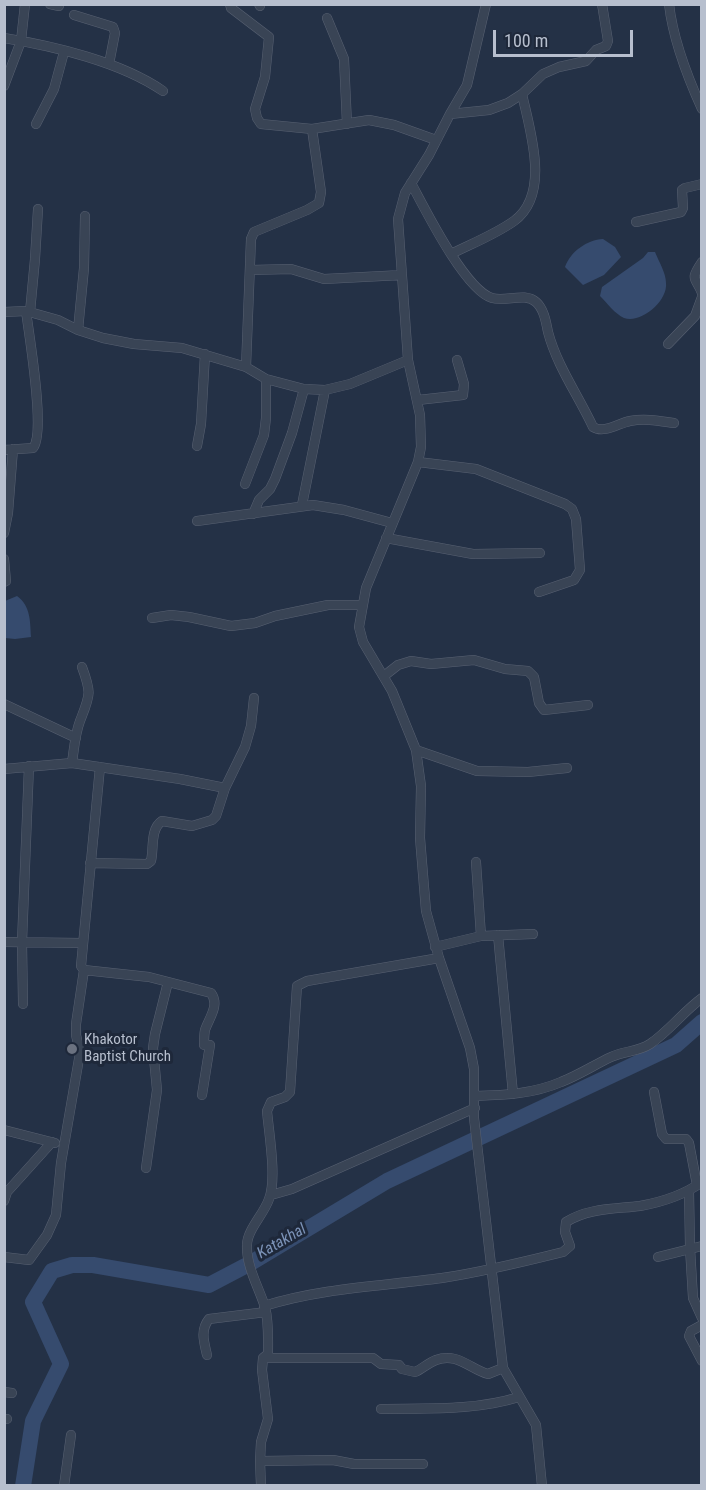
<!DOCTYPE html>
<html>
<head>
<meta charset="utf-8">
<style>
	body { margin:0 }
	#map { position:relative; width:706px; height:1490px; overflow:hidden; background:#243146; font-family:"Roboto Condensed",sans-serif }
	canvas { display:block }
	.frame { position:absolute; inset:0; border:6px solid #b7bfce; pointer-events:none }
	.scale { position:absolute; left:493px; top:30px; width:140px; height:27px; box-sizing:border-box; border:3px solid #b7bfce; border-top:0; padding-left:8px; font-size:18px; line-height:21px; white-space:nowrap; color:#b7bfce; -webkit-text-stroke:4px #1e283a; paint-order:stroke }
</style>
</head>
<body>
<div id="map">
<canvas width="706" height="1490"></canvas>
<div class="frame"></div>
<div class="scale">100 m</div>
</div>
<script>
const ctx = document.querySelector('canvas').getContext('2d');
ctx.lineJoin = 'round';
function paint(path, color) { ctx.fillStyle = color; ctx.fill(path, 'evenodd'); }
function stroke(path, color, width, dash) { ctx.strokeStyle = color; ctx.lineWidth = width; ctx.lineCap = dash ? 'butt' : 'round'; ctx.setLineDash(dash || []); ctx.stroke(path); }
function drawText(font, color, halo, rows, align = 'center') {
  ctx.font = font + ' "Roboto Condensed",sans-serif'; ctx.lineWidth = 6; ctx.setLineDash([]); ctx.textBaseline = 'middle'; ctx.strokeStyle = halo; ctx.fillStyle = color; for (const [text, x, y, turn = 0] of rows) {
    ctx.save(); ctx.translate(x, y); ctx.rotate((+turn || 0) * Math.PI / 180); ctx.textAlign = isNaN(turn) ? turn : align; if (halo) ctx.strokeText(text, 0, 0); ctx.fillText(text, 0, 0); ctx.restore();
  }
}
const water = new Path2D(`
	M 603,239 L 615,247 L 621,257 L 604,275 L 583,285 L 565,267 C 571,251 587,240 603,239 Z
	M 648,252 L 655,252 C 659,262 666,273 666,283 C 668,301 641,324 624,318 C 615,314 607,303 600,296 L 602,287 L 643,258 Z
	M 17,596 C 31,606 30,622 31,637 L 15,639 L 5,638 L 5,601 Z`);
const river = new Path2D(`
	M 23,1486 L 33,1421 L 61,1364 L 33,1302 L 52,1271 L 72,1265 L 93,1265 L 209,1285 L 249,1264 L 387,1181 L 676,1045 L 702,1022`);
const street = new Path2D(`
	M 50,4 L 59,6
	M 230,4 L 231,8 L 269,37 L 265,77 L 255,109 L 257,118 L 261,124 L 312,129 L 369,120 L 394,125 L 436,140
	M 259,4 L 260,6
	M 486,4 L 467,85 L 450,114 L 429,155 L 405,193 L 398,219 L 408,360 L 420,415 L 421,447 L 418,462 L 366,588 L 359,627 L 363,642 L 392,691 L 416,750 L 421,786 L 420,838 L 426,911 L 439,958 L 470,1048 L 474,1069 L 474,1118 L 503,1368 L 536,1425 L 542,1486
	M 669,4 C 673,40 687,76 702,109
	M 74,15 L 113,27 L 115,33 L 109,64
	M 327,18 L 344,59 L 347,124
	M 4,38 C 54,46 121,62 163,91
	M 4,86 L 21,41 L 25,4
	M 450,114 L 489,110 L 508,103 L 522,94 L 543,74 L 559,67 L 586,61 L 596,50 L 606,46 L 608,41 L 602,4
	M 36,124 L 54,89 L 64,52
	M 411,183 C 425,209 465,290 492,298 C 506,302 525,292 536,302 C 544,309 546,322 548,332 C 557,366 578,395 593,427 C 604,434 619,423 630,421 C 645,418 660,421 674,423
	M 636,222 L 681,212 L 683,208 L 682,190 L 685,188 L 702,184
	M 451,254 C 471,244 496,234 514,221 C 551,194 530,131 522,94
	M 702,262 C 689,281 696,277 702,293
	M 250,270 L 291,269 L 324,279 L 402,275
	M 4,312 L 26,311 L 58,320 L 78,330 L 103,338 L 134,344 L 182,348 L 246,367 L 266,379 L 304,389 L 325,390 L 350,384 L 408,360
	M 30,312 L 35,259 L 38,209
	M 78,330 L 84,268 L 85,216
	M 668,344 L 695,316 L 702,297
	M 246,367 L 251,239 L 254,232 L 307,210 L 319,203 L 321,192 L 312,129
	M 418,400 L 463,395 L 464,384 L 457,360
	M 197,446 L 201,424 L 205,354
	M 4,450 L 33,448 C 46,433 29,335 26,311
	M 418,462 L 476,469 L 565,504 L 572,509 L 576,519 L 580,570 L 574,580 L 539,592
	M 245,484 L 264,435 L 266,418 L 266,379
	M 302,505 L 325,390
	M 253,514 L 259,500 L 270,489 L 275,479 L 292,433 L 304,389
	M 197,521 L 313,505 L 344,510 L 392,523
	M 4,533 L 8,513 L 13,449
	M 386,538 L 473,554 L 540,553
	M 4,559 L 6,581 L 4,582
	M 152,618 L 171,615 L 189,617 L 231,626 L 255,623 L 275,616 L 328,605 L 362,605
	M 384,676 L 398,665 L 411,661 L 431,664 L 474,660 L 505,669 L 528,671 L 534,677 L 539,703 L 544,710 L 588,705
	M 4,704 L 76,738
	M 416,750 L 477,771 L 528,772 L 567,768
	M 72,763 C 74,749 75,734 80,721 C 90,695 92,694 82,667
	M 100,767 L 81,966 L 84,970 L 149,977 L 211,993 C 220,1005 209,1018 205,1030 C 204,1035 204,1040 204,1045 L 210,1045 L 202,1095
	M 4,769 L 72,763 L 180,779 L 225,788
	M 476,862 L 481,936
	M 90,863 L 147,864 L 151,861 C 154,848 150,829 162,821 L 192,826 L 212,820 L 216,816 L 225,788 L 245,747 L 251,726 L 254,698
	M 498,935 L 513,1094
	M 4,942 L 82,943
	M 435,947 L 481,936 L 533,934
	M 23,1004 L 22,942 L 29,766
	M 654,1092 L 662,1134 L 666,1139 L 686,1139 L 689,1143 L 697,1185
	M 475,1096 C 505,1095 533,1094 561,1082 C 579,1075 594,1065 611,1057 C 623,1051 638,1052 650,1044 C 669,1031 683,1012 702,998
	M 4,1130 L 55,1143
	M 146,1168 L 157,1090 L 153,1048 L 155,1034 L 168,982
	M 689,1190 L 690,1248 L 693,1298 L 702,1318
	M 271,1195 L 292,1189 L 475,1108
	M 4,1201 L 7,1192 L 52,1142
	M 4,1257 L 29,1260 L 47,1235 L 56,1215 L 61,1163 L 80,1053 L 76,1035 L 76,1024 L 84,970
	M 658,1257 L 702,1246
	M 264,1306 C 321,1288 383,1286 442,1278 C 483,1272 523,1262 563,1252 L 570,1246 L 565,1232 L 566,1222 C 588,1208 615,1209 640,1206 C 662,1202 684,1195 702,1182
	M 702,1325 L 691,1331 L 689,1336 L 702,1361
	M 207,1355 C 204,1342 200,1330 209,1319 L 266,1312
	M 263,1358 L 373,1358 L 381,1364 L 399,1365 L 402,1369 L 415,1372 C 422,1369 428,1363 436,1360 C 457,1352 470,1369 488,1374 L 503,1368
	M 4,1392 L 12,1393
	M 381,1409 C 427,1408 474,1411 519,1397
	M 4,1419 L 7,1419
	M 260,1461 L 333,1460 L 354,1464 L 423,1464
	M 64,1486 L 71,1435
	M 261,1486 L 260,1461 L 261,1442 L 268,1419 L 262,1370 L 263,1358 L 268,1354 C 268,1339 269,1322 265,1307 C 259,1288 246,1266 247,1245 C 247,1230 264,1214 269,1199 C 277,1179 269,1134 267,1111 L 271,1102 L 285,1097 L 290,1092 L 297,986 L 307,981 L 439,958`);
const markers = [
	[72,1049,6,"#6b7280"]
];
const poiNames = [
	["Khakotor",84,1040],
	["Baptist Church",84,1057]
];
const waterNames = [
	["Katakhal",282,1242,-30]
];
paint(water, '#364b6e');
stroke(river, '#364b6e', 16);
stroke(street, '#586172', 10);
stroke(street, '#394455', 9);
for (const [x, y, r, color] of markers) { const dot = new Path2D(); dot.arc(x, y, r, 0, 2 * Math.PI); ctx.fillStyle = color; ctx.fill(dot); stroke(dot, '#1e283a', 2); }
drawText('15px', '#b7bfce', '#1e283a', poiNames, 'left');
drawText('italic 16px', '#7c93b8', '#1e283a', waterNames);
</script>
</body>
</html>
